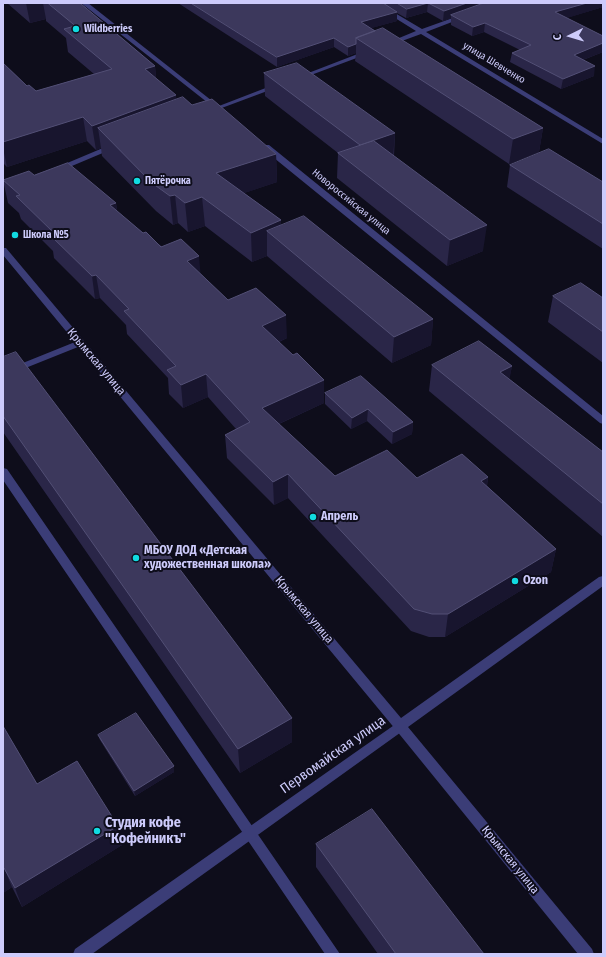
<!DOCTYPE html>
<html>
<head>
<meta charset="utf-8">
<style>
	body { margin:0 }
	#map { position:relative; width:606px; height:957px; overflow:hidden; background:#0e0d1b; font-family:"Fira Sans Condensed",sans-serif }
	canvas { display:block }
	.frame { position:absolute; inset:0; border:4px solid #cdcbfb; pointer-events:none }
	.north { position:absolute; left:550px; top:16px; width:40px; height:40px; -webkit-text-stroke:3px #0e0d1b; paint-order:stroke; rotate:265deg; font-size:11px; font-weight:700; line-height:16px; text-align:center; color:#cdcbfb }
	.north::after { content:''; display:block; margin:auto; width:14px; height:18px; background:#cdcbfb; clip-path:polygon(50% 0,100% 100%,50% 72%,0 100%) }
</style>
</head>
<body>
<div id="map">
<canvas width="606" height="957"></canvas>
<div class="frame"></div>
<div class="north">С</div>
</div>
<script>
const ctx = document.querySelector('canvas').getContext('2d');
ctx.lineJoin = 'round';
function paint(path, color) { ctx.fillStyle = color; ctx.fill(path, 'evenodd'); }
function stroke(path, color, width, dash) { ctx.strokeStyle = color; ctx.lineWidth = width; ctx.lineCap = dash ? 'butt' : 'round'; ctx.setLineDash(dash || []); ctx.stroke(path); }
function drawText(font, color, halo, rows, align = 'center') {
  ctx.font = font + ' "Fira Sans Condensed",sans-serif'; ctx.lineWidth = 4; ctx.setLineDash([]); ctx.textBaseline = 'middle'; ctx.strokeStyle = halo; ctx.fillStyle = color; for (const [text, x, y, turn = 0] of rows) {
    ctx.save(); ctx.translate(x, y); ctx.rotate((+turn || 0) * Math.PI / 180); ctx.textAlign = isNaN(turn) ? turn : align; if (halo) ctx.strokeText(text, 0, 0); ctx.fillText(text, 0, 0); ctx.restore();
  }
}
const service = new Path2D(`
	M 80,340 L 83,341 L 84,343 L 83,345 L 3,377 L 3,371 Z
	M 3,468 L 7,469 L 340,954 L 325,954 L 3,480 Z`);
const minor = new Path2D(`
	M 81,3 L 88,3 L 221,108 L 221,110 L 217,110 Z
	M 263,145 L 269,145 L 603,416 L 603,424 L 600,423 L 263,149 Z
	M 400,721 L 404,722 L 406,726 L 404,730 L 92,954 L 73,954 L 75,949 Z`);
const tertiary = new Path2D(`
	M 371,3 L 378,3 L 422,29 L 461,15 L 465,15 L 465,17 L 426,32 L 603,139 L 603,144 L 421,34 L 391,45 L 387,45 L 387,43 L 416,31 Z
	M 368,50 L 370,51 L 370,53 L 303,78 L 298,77 Z
	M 276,84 L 279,86 L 278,87 L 211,112 L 206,111 Z
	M 110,145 L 116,145 L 117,147 L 60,171 L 54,171 L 53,169 Z
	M 3,248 L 6,248 L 401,718 L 599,577 L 603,576 L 603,586 L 408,727 L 592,949 L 594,954 L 578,954 L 396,730 L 3,255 Z`);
const wall = new Path2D(`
	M 7,3 L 80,3 L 155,66 L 156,78 L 177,100 L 192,105 L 276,154 L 277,182 L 244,193 L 281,220 L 281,225 L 433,319 L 431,345 L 392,363 L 267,256 L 252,262 L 205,226 L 188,232 L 178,223 L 173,225 L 156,211 L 102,156 L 101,148 L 96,150 L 87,141 L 7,167 L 3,163 L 3,63 L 27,86 L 36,91 L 94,74 L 68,52 L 66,38 L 46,21 L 46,19 L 30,23 Z
	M 178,3 L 603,3 L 603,7 L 566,18 L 603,36 L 603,52 L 583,60 L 594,76 L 561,89 L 510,62 L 512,53 L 520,50 L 484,32 L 472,36 L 451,25 L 451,18 L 443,21 L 427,12 L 406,18 L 397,13 L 397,21 L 371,28 L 543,128 L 539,152 L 509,164 L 355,61 L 356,53 L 348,56 L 334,47 L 277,67 Z
	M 264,73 L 395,133 L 394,156 L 483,251 L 447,266 L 337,178 L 338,153 L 265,96 Z
	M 510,165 L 603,182 L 603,249 L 507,187 Z
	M 34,175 L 116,203 L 117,211 L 143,233 L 201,274 L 228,300 L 287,338 L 279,342 L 324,403 L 279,424 L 335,476 L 417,478 L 488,477 L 487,486 L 556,549 L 551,572 L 445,637 L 429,637 L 411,631 L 288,498 L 274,505 L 227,458 L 225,435 L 236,429 L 208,397 L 183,408 L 169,394 L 168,378 L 127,334 L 126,325 L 100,298 L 95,299 L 54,258 L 53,251 L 21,219 L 19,213 L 8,203 L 3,180 Z
	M 553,296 L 603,298 L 603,363 L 548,322 Z
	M 3,357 L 292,718 L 292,742 L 240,773 L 3,432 Z
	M 432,365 L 512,366 L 509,379 L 603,452 L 603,537 L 429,391 Z
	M 325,393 L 413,422 L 412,434 L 392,444 L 367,421 L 351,429 L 325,404 Z
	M 3,726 L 37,784 L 118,826 L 122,845 L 22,907 L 12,887 L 3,893 Z
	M 98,735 L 174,766 L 174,772 L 135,796 L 100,740 Z
	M 316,844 L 484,954 L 378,954 L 316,867 Z`);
const shadedWall = new Path2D(`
	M 26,3 L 43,3 L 46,19 L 30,23 Z
	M 428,3 L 427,12 L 406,18 L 407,9 Z
	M 467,3 L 490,3 L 451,15 L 451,18 L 443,21 L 444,11 Z
	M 587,3 L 603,3 L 603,7 L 554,22 L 555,12 Z
	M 397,12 L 397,21 L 361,31 L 361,22 Z
	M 485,23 L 484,32 L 472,36 L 473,27 Z
	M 334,38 L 334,47 L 277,67 L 277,57 Z
	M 603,43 L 603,52 L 572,64 L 574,55 Z
	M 356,44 L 356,53 L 348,56 L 348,47 Z
	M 155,66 L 157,90 L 145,69 Z
	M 595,66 L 594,76 L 561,89 L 563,79 Z
	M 176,95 L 178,119 L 98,128 L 101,148 L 96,150 L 92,126 Z
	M 83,117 L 87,141 L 7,167 L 3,148 L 3,142 Z
	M 543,128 L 539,152 L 509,164 L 513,139 Z
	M 395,133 L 393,158 L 359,170 L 360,145 Z
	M 276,154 L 277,182 L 218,202 L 216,173 Z
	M 175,195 L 178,223 L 173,225 L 170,196 Z
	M 202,197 L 205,226 L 188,232 L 185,203 Z
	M 116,203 L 119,226 L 110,205 Z
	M 281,220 L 281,243 L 267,231 L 267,256 L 252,262 L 251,233 Z
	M 487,225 L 483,251 L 447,266 L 450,240 Z
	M 199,256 L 201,279 L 187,261 Z
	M 96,275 L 100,298 L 95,299 L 92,276 Z
	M 286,315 L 287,338 L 262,349 L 262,326 Z
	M 433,319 L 431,345 L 392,363 L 394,337 Z
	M 512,366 L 507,393 L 500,372 Z
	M 206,374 L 208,397 L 183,408 L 181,385 Z
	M 324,380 L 324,403 L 263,431 L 262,408 Z
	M 368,409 L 367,421 L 351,429 L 352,418 Z
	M 413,422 L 412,434 L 392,444 L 393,432 Z
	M 288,474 L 288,498 L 274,505 L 273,482 Z
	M 488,477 L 484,501 L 481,481 Z
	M 556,549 L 551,572 L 445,637 L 448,614 Z
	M 292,718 L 292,742 L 240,773 L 238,749 Z
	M 174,766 L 174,772 L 135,796 L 134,791 Z
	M 118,826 L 122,845 L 22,907 L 15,888 Z
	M 4,868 L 12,887 L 3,893 L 3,869 Z`);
const building = new Path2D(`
	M 48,3 L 80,3 L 155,66 L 145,69 L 176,95 L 92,126 L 83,117 L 3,142 L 3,63 L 27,86 L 29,85 L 36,91 L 112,69 L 64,29 L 75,26 Z
	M 191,3 L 383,3 L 397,12 L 361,22 L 375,31 L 356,38 L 356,44 L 348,47 L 334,38 L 277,57 Z
	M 397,3 L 467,3 L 444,11 L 428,3 L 407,9 Z
	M 484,3 L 587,3 L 555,12 L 603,36 L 603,43 L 574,55 L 595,66 L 563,79 L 512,53 L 531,45 L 485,23 L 473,27 L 451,15 Z
	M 383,28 L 543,128 L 513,139 L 356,38 Z
	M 297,63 L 395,133 L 360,145 L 264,73 Z
	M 183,97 L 192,105 L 212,99 L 276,154 L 216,173 L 281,220 L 251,233 L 202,197 L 185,203 L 175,195 L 170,196 L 152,183 L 98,128 Z
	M 374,141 L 487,225 L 450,240 L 338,153 Z
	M 549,149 L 603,182 L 603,224 L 510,165 Z
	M 68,163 L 116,203 L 110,205 L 143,233 L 146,232 L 161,247 L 181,239 L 199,256 L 187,261 L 228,300 L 256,288 L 286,315 L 262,326 L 293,355 L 297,353 L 324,380 L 262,408 L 335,476 L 387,450 L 417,478 L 462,454 L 488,477 L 481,481 L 556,549 L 448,614 L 432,614 L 414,609 L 288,474 L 273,482 L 225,435 L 250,422 L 206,374 L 181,385 L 167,370 L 176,366 L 124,311 L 129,309 L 96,275 L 92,276 L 50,235 L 54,233 L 16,196 L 20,195 L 3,180 L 29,171 L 34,175 Z
	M 304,216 L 433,319 L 394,337 L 267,231 Z
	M 581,283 L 603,298 L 603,332 L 553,296 Z
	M 479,341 L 512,366 L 500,372 L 603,452 L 603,504 L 432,365 Z
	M 16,352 L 292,718 L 238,749 L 3,416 L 3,357 Z
	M 361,376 L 413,422 L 393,432 L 368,409 L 352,418 L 325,393 Z
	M 136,713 L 174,766 L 134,791 L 98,735 Z
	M 3,726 L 37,784 L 77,761 L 118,826 L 15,888 L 4,868 L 3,869 Z
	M 372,809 L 484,954 L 396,954 L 316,844 Z`);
const markers = [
	[76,29,4,"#11dbe1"],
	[137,181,4,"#11dbe1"],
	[15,235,4,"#11dbe1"],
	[313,517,4,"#11dbe1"],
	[136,558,4,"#11dbe1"],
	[515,581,4,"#11dbe1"],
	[97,831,4,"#11dbe1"]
];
const farPoinames = [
	["Wildberries",84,29],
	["Пятёрочка",145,181],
	["Школа №5",23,235]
];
const farStreetnames = [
	["улица Шевченко",494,63,31],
	["Новороссийская улица",351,202,39]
];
const streetNames = [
	["Крымская улица",96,362,50],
	["Крымская улица",304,610,50],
	["Крымская улица",510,860,51]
];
const poiNames = [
	["Апрель",321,517],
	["МБОУ ДОД «Детская",144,551],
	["художественная школа»",144,565],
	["Ozon",523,581]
];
const nearStreetnames = [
	["Первомайская улица",333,755,-35]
];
const nearPoinames = [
	["Студия кофе",105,823],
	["\"Кофейникъ\"",105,839]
];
paint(service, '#3b3d77');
paint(minor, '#3b3d77');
paint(tertiary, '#3b3d77');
paint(wall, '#2a2648');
paint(shadedWall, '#18152e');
paint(building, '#3c385c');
stroke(building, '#524f75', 1);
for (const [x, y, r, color] of markers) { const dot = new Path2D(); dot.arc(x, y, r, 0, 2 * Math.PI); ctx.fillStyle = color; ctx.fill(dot); stroke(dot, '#0e0d1b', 1.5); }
drawText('bold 10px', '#cdcbfb', '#0e0d1b', farPoinames, 'left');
drawText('10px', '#cdcbfb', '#0e0d1b', farStreetnames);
drawText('12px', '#cdcbfb', '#0e0d1b', streetNames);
drawText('bold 12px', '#cdcbfb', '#0e0d1b', poiNames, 'left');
drawText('14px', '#cdcbfb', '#0e0d1b', nearStreetnames);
drawText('bold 14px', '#cdcbfb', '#0e0d1b', nearPoinames, 'left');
</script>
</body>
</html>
